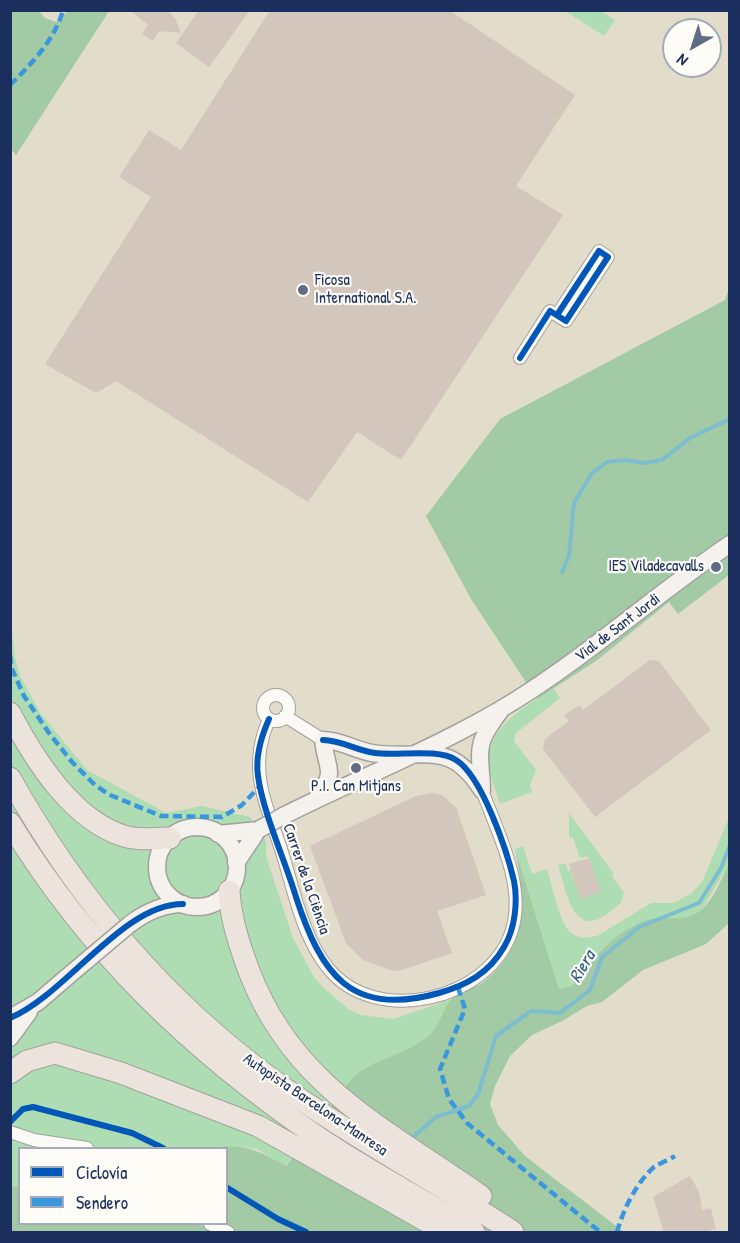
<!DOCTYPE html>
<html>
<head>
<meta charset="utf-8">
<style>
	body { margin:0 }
	#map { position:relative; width:740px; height:1243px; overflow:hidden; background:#e2dcca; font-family:"Patrick Hand",sans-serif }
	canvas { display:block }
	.frame { position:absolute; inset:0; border:12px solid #1b2f5e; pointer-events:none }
	.legend { position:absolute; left:18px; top:1147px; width:210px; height:78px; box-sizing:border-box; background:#fdfcf7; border:2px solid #a3aaba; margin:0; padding:8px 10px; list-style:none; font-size:18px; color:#1b2f5e }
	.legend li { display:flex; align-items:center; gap:12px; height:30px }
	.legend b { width:30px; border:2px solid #a3aaba }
	.north { position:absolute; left:662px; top:18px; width:60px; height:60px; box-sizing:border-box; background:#fdfcf7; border:2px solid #a3aaba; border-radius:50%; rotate:219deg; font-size:16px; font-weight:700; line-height:24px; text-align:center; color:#1b2f5e }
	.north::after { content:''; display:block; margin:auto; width:21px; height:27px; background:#616c84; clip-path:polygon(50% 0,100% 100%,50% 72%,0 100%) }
</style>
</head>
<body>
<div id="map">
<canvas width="740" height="1243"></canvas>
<div class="frame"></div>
<ul class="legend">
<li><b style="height:8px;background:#0057b8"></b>Ciclovía</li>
<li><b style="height:8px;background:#3a97de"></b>Sendero</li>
</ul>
<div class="north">N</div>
</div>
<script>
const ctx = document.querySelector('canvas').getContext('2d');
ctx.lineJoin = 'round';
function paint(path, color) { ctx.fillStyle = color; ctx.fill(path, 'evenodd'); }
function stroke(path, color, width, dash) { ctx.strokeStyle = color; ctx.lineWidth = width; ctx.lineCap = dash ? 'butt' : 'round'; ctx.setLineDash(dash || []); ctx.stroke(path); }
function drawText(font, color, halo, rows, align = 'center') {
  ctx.font = font + ' "Patrick Hand",sans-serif'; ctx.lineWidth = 4.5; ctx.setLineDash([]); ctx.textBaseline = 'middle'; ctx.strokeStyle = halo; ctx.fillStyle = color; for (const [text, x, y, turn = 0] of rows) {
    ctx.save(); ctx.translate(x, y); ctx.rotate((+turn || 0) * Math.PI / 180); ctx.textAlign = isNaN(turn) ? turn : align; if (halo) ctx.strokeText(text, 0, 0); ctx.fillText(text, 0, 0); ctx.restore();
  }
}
const green = new Path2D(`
	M 565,11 L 601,11 L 615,20 L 604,36 Z
	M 10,614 L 15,657 L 20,676 L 41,714 L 87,770 L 166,813 L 202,806 L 250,817 L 266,841 L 266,856 L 293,938 L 314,977 L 323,987 L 348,1009 L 361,1015 L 393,1019 L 452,999 C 447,1008 443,1020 437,1028 C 423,1049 376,1058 353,1077 L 285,1166 L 257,1149 L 241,1147 L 20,1148 L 19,1186 L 11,1187 Z
	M 553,688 L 560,698 L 515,734 L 514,741 L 536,770 L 530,785 L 532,792 L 500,804 C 496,790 488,773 489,758 C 490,725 528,705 553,688 Z
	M 569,813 L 614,874 L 612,876 L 624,893 L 621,903 C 614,908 606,916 598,919 C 571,932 564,882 558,865 L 565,863 L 568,871 L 571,870 L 580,899 L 600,892 L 588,856 L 580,858 L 573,838 L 569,837 Z
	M 729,818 L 729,863 L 703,908 L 693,916 L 678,918 L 596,955 L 572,986 L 559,989 L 515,849 L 523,846 L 532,874 L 547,869 C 551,883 560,923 570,932 C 578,939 587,938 597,936 L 651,903 L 674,903 L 692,893 L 703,880 Z`);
const forest = new Path2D(`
	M 11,10 L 39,11 L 45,18 L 56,22 L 68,11 L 109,11 L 16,155 L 10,148 Z
	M 729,289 L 729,575 L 678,614 L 669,602 L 596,661 L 537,699 L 471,599 L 426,516 L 500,419 L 725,300 Z
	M 515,849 L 559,989 L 572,986 C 592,960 615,930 648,920 C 662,916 680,921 693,915 C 712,907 721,879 729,863 L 729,923 L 706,944 L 643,970 L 602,1002 L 587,1006 L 562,1021 L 532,1035 L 510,1056 L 495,1086 L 490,1104 L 498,1125 L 525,1156 L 624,1232 L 11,1232 L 10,1187 L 19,1186 L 20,1224 L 226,1224 L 226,1148 L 213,1148 C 242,1142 262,1152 286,1166 L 353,1077 C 375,1059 403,1055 426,1038 C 441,1028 442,1006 454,997 C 464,990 477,988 486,980 C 530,943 525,899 515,849 Z`);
const stream = new Path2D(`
	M 562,572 L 569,556 L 574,503 L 592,473 L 607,462 L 625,460 L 643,463 L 662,460 L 690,438 L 730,419
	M 412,1138 L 436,1117 L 469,1106 L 478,1094 L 496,1036 L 531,1011 L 560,1013 L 590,990 L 602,957 L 639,927 L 699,903 L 721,868 L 730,845`);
const building = new Path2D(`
	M 130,10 L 169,12 L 175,18 L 181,33 L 159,31 L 153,41 L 142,34 L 148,25 Z
	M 199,10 L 250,10 L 209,67 L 176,43 Z
	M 270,10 L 449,10 L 575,95 L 516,186 L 563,215 L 401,460 L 357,432 L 308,502 L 116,381 L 96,393 L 45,364 L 151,197 L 119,177 L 149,130 L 181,150 Z
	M 650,660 L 659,661 L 711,730 L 595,817 L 543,749 L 545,739 L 569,721 L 564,716 L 579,705 L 583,710 Z
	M 432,793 L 442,795 L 456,807 L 486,895 L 437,911 L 452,953 L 399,971 L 390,970 L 363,960 L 346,943 L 310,846 L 416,796 Z
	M 589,858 L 601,892 L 580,899 L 569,864 Z
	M 690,1176 L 699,1192 L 702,1210 L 711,1208 L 716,1229 L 709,1230 L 709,1233 L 664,1233 L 653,1197 Z`);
const street = new Path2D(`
	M 520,358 L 550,311 L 566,321 L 608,257 L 599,251 L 557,315
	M263 708a13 13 0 1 1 26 0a13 13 0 1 1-26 0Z
	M 285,716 L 323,740
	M 269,719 C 248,767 264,799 280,846 C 293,885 301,935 328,968 C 375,1027 490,1001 512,930 C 526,885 497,832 482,790
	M 10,1132 L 34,1140 L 87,1148
	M 210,1224 L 228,1232`);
const secondary = new Path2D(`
	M 482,786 C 479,746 476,743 501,710
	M 317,798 C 338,768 326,771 323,740 C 340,740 355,750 372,753 C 423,761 448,737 482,790
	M 283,816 C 360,777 442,746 516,700 C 591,653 656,594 730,544
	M157 867a40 40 0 1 1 80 0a40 40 0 1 1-80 0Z
	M 218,834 L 258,830 L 236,863
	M 130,924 C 146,912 163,904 183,904
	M 10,1018 L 38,1002 L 67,977
	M 10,1038 L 29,1012`);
const highway = new Path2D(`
	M 10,713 C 34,759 72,820 124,836 C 139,841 155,838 170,838
	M 10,778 C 76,896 163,1000 273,1080 C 350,1136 434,1180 513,1232
	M 10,823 C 91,955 192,1051 319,1138 C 369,1172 423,1199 474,1232
	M 229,891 C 231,920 239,944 249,971 C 293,1087 386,1129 481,1196
	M 10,1073 L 27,1061 L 55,1053 L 121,1073 L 258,1126 L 446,1232`);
const secondaryBridge = new Path2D(`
	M 258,830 L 283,816
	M 67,977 L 130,924`);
const quiet = new Path2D(`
	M 10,85 C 31,64 55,40 63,10
	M 10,655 L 12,669 L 24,696 L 49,733 L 72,762 L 95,785 L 110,795 L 161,816 L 222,817 L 242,805 L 260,786
	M 458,987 L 465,1009 L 440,1069 L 449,1099 L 467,1123 L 600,1232
	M 617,1232 C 623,1210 636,1183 654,1167 C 660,1163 669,1160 675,1156`);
const cycleway = new Path2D(`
	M 520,358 L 550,311 L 566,321 L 608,257 L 599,251 L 557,315
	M 269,719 C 261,737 255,756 258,776 C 263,813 285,860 296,897 C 321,974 351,1018 439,993 C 467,985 489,973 504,947 C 515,929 518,902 514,881 C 507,851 482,776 456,760 C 437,748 399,756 375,753 C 358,751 341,740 323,740
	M 10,1018 C 67,994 122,904 183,904
	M 10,1122 L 23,1109 L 33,1107 L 132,1133 L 163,1148
	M 226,1187 L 278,1219 L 306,1232`);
const markers = [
	[303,290,6,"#616c84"],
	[716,567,6,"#616c84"],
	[356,768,6,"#616c84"]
];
const poiNames = [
	["Ficosa",315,281],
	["International S.A.",315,299],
	["IES Viladecavalls",704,567,"right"],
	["P.I. Can Mitjans",356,787,"center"]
];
const streetNames = [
	["Vial de Sant Jordi",618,628,-37],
	["Carrer de la Ciència",306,879,71],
	["Autopista Barcelona-Manresa",315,1105,34]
];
const waterNames = [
	["Riera",583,967,-60]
];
paint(green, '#afddb3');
paint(forest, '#a1caa5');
stroke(stream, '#7ebccf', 4);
paint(building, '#d3c6bd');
stroke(street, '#a2a19c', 14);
stroke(secondary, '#a2a19c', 19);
stroke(highway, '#a2a19c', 23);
stroke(street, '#fbfaf7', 12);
stroke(secondary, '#f5f1ec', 16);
stroke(highway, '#ece4dc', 21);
stroke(secondaryBridge, '#a2a19c', 19, []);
stroke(secondaryBridge, '#f5f1ec', 16);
stroke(quiet, '#3a97de', 4.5, [9, 4.5]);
stroke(cycleway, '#0057b8', 6);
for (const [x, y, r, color] of markers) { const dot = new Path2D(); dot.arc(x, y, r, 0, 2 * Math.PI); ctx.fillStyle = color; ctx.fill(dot); stroke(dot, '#fdfcf7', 2); }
drawText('16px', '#1b2f5e', '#fdfcf7', poiNames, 'left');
drawText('16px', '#1b2f5e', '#fdfcf7', streetNames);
drawText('italic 18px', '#2f5c86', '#fdfcf7', waterNames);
</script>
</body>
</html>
